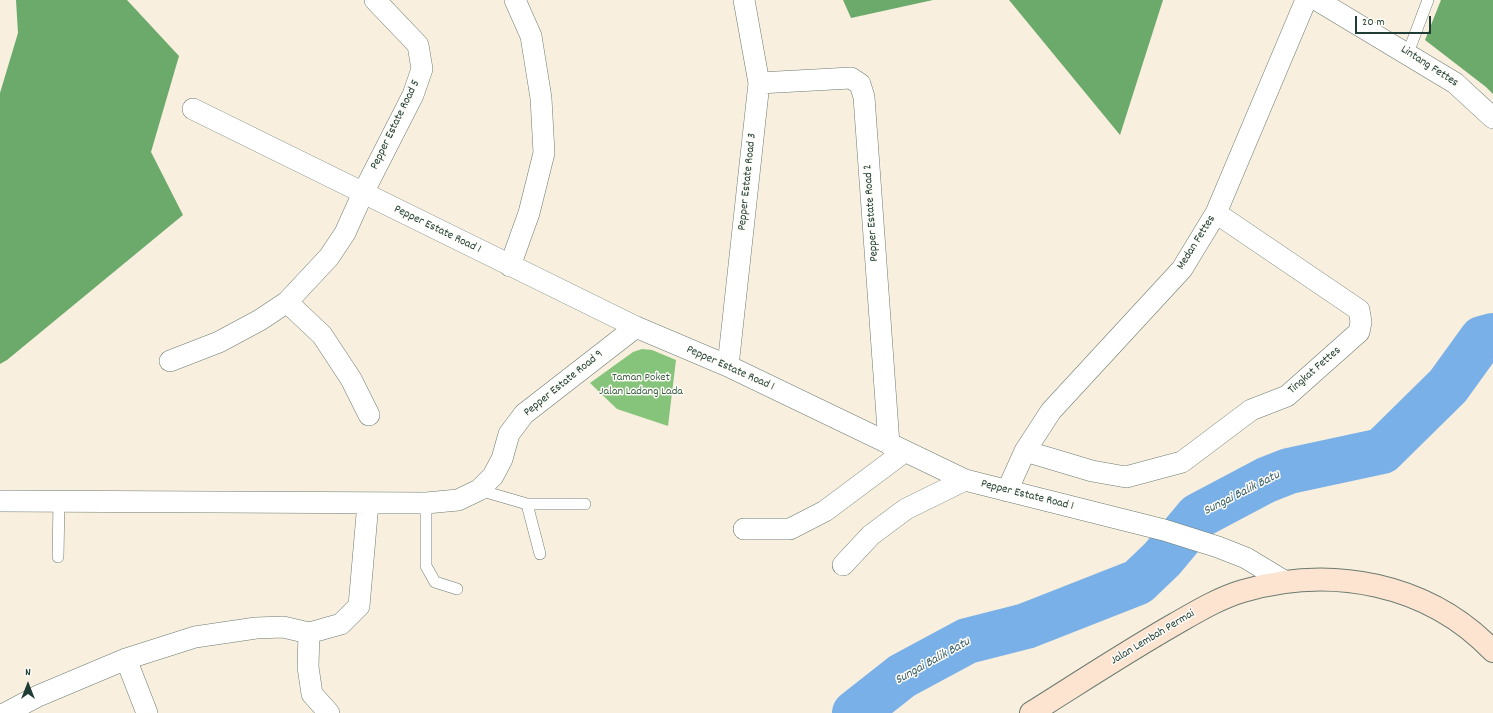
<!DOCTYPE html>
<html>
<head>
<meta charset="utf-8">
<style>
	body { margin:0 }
	#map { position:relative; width:1493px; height:713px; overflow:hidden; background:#f8efde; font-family:Dekko,sans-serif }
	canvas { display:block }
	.north { position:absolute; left:8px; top:665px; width:40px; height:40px; -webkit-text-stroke:3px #fdfcf7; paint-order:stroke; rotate:0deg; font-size:11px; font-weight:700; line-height:16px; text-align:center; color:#1f3d34 }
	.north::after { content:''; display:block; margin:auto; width:14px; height:18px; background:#1f3d34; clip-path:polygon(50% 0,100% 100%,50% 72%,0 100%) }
	.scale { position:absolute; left:1355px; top:16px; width:76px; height:18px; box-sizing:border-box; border:2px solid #1f3d34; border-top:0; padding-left:5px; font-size:12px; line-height:14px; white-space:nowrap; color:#1f3d34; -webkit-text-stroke:3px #fdfcf7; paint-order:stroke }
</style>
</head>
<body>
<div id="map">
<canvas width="1493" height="713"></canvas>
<div class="north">N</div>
<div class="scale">20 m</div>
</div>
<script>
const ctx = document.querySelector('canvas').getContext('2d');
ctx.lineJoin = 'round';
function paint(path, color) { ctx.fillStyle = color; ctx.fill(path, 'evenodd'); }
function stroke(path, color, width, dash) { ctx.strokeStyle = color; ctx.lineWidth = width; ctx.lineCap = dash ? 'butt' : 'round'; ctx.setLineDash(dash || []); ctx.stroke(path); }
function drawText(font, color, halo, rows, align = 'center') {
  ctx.font = font + ' Dekko,sans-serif'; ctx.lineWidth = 3; ctx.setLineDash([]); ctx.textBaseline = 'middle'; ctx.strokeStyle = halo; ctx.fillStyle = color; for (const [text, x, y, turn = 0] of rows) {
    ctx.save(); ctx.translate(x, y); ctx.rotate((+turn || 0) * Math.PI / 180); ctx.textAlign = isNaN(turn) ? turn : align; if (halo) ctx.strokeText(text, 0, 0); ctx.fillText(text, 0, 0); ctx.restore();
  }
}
const green = new Path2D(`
	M 642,349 L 652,350 L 676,360 L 668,426 L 617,409 L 590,383 L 633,352 Z`);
const forest = new Path2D(`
	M 16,0 L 127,0 L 179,56 L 151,152 L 183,215 L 7,360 L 0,364 L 0,93 L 18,33 Z
	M 843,0 L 933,0 L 851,18 Z
	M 1009,0 L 1163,0 L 1120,135 Z
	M 1441,0 L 1493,0 L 1493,94 L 1486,87 L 1425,40 Z`);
const river = new Path2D(`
	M 855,713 L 902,676 L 967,641 L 1026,626 L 1138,582 L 1162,559 L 1198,516 L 1266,480 L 1289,471 L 1382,451 L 1448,386 L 1482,339 L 1493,336`);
const lane = new Path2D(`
	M 1408,53 L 1428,0
	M 479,490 L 527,504 L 585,504
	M 426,503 L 426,566 L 435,582 L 457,589
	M 527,504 L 540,554
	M 58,557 L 59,501`);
const street = new Path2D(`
	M 1317,0 L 1455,83 L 1493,118
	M 759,83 L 851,78 L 860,84 L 864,97 L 889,444
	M 193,109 L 636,327 L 728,366 L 965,480 L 1164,530 L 1218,547 L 1246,558 L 1284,581
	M 510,266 L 529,213 L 544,153 L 541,98 L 531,36 L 515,0
	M 287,302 L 322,335 L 351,379 L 369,415
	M 170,361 L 219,342 L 260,320 L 287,302 L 329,257 L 345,233 L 363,193 L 413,95 L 422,69 L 418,45 L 375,0
	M 728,366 L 759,83 L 744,0
	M 1025,451 L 1092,471 L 1126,477 L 1182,462 L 1251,410 L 1287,396 L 1359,332 L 1361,322 L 1359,310 L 1216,213
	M 1007,491 L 1025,451 L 1051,411 L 1182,269 L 1216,213 L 1306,0
	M 0,501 L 426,503 L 458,500 L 479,490 L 493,476 L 502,459 L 509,434 L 524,414 L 636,327
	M 744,529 L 790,529 L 825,511 L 904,452
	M 843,565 L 871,535 L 906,509 L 965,480
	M 309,633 L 308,667 L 312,694 L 329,713
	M 126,659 L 147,713
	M 6,713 L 38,696 L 126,659 L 195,637 L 256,628 L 283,627 L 309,633 L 341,624 L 359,606 L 368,503`);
const secondary = new Path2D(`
	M 1031,713 C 1079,683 1126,652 1175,624 C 1196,612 1219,598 1243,591 C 1331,565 1428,583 1493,651`);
const streetNames = [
	["Lintang Fettes",1429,67,33],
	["Pepper Estate Road 5",396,125,-64],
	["Pepper Estate Road 3",748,182,-84],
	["Pepper Estate Road 2",872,213,-94],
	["Pepper Estate Road 1",437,230,26],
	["Medan Fettes",1197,243,-58],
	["Pepper Estate Road 1",730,369,24],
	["Tingkat Fettes",1315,371,-41],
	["Pepper Estate Road 9",564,384,-39],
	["Pepper Estate Road 1",1027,496,14],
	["Jalan Lembah Permai",1153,638,-31]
];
const parkNames = [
	["Taman Poket",641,378],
	["Jalan Ladang Lada",641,392]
];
const waterNames = [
	["Sungai Balik Batu",1242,494,-27],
	["Sungai Balik Batu",933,662,-29]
];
paint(green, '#86c47b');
paint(forest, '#6caa6b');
stroke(river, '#79b0e8', 46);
stroke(lane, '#6b7b70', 12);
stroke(street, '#6b7b70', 22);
stroke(secondary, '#6b7b70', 24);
stroke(lane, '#fff', 11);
stroke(street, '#fff', 21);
stroke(secondary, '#fde4d1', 22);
drawText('12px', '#1f3d34', '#fdfcf7', streetNames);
drawText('12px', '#395f46', '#fdfcf7', parkNames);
drawText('italic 13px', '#3a606a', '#fdfcf7', waterNames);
</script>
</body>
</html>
